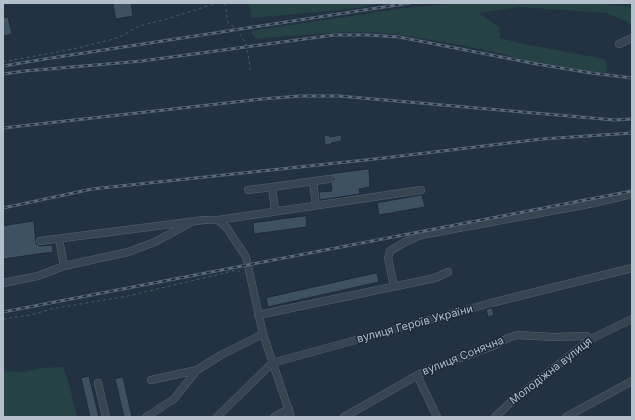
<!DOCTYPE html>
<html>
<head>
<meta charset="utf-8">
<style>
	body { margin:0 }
	#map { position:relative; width:635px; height:420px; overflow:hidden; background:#233243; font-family:Inter,sans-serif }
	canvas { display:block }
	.frame { position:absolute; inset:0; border:4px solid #b4bfcc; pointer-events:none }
</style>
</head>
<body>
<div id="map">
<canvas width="635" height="420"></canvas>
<div class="frame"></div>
</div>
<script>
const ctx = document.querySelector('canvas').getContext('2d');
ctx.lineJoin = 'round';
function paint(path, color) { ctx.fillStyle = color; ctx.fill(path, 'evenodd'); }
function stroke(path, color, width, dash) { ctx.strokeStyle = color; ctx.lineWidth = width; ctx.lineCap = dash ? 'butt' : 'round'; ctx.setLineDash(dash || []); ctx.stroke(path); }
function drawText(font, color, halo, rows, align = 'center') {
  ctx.font = font + ' Inter,sans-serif'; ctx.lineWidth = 3; ctx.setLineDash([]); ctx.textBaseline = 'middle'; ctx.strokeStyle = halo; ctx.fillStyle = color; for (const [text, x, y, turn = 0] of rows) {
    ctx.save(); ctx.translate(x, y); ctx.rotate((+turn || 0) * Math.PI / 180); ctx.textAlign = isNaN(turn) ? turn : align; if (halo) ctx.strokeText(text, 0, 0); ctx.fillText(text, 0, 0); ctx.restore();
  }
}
const green = new Path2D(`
	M 249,3 L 386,3 L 350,9 L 251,18 Z
	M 460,3 L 599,3 L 632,7 L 632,28 L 628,22 L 606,13 L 519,7 L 479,13 L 499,27 L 500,38 L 519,43 L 605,59 L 607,72 C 573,76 539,63 506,55 C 473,47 440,41 407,36 C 356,28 306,35 255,39 L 251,31 L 405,8 Z
	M 63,367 L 69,384 L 77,417 L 3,417 L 3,371 L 23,372 L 42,368 Z`);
const building = new Path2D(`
	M 113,3 L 131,3 L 133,16 L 116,19 Z
	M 8,17 L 12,34 L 4,36 L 3,18 Z
	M 329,135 L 330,137 L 341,135 L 342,141 L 331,143 L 332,144 L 325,145 L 324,136 Z
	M 369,169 L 370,187 L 359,189 L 360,194 L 320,200 L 319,192 L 332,191 L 331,183 L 334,179 L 330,174 Z
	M 422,195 L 425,207 L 379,215 L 377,203 Z
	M 306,216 L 307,227 L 254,234 L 253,223 Z
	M 34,221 L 36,244 L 40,246 L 52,245 L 53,252 L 3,259 L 3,226 Z
	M 377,273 L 379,282 L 268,307 L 266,298 Z
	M 492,308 L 494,315 L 488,317 L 486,310 Z
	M 89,376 L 99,417 L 90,417 L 81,378 Z
	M 123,377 L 132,417 L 124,417 L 115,379 Z`);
const path = new Path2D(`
	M 225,3 L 228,23 C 244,31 249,52 250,70
	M 3,62 L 73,49 L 110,40 L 120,37 L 139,26 L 167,19 L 217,3
	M 3,319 L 31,315 L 51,309 L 128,296 L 237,270 L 244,274`);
const minor = new Path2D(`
	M 619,44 L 632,38
	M 313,181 L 316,205
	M 272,187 L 329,179
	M 248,190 L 272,187 L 275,211
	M 218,220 L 421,190
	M 40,241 L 204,220 L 218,220 L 227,228 L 246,257 L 263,334 L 291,417
	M 64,266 L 128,252 L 155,242 L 188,224
	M 3,283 L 38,276 L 64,266 L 59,239
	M 394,286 L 388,258 L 390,251 L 405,242 L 421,235 L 589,204 L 632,194
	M 258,315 L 435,278 L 448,272
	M 417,375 L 437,417
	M 151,380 L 197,370 L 221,355 L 263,334
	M 98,383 L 106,417
	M 146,417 L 174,399 L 197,370
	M 217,417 L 272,363 L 491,303 L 632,268
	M 274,417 L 289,409
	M 344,417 L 425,371 L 493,346 L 508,338 L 517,335 L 553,337 L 586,336 L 591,339
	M 495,417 L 511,402 L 591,339 L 632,319
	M 566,417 L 632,381`);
const rail = new Path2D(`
	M 3,66 L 45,59 L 410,3
	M 3,74 L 25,71 L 142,61 L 334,35 L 368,35 L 399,37 L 537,64 L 591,73 L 632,78
	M 3,128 L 262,99 L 300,96 L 339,96 L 615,120 L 632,119
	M 3,208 L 92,189 L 384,158 L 542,139 L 632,133
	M 3,312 L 632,191`);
const streetNames = [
	["вулиця Героїв України",415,324,-15],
	["вулиця Сонячна",463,356,-22],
	["Молодіжна вулиця",551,371,-38]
];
paint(green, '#254244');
paint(building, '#3e5162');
stroke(building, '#1e2b3a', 1);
stroke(minor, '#55626f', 8);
stroke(path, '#435f60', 1, [3, 3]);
stroke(minor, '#374452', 7);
stroke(rail, '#59687a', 3);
stroke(rail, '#1c2938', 1.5, [4.5]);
drawText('11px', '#b4bfcc', '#1c2938', streetNames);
</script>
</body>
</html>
